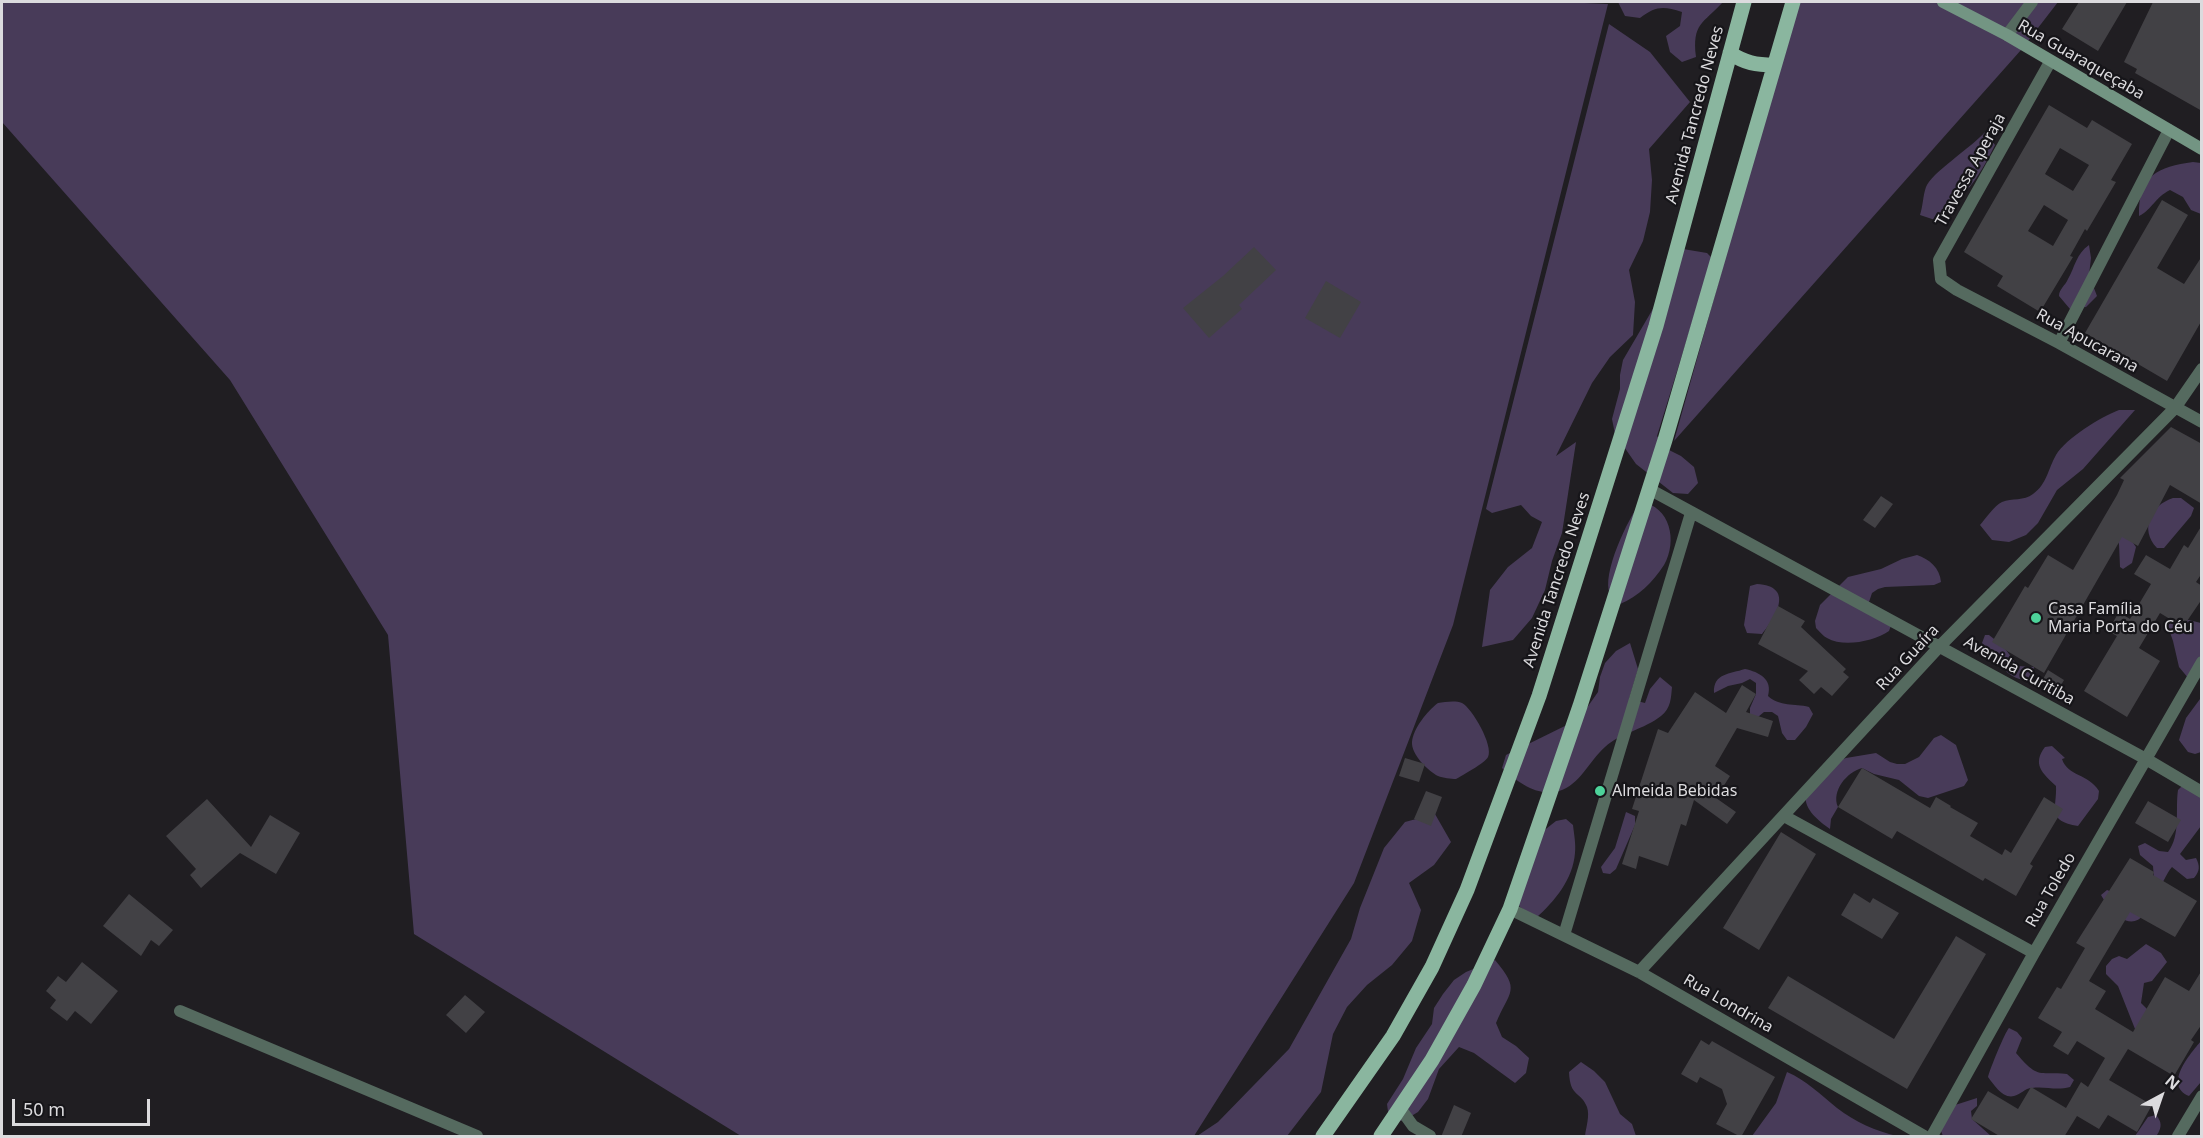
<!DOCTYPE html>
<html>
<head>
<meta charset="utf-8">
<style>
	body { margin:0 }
	#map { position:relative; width:2203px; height:1138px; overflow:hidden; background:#201e22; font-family:"Noto Sans",sans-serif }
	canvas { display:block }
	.frame { position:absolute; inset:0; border:3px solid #dcdbde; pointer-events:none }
	.north { position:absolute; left:2131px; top:1066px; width:60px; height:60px; -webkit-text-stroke:4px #161519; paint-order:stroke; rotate:40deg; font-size:16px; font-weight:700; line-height:24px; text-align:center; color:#dcdbde }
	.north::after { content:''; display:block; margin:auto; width:21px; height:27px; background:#dcdbde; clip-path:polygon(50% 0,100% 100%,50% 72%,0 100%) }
	.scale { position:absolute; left:12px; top:1099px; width:138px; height:27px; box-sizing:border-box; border:3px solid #dcdbde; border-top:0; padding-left:8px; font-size:18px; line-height:21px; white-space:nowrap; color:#dcdbde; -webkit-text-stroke:4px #161519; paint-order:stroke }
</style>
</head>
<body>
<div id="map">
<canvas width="2203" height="1138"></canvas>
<div class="frame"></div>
<div class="north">N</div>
<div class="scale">50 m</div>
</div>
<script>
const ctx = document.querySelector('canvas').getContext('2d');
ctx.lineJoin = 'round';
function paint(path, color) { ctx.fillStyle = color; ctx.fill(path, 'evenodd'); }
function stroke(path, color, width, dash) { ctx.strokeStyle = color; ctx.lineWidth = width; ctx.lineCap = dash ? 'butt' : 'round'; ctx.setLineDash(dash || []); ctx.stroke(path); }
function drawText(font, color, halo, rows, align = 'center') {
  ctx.font = font + ' "Noto Sans",sans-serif'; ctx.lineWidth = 4.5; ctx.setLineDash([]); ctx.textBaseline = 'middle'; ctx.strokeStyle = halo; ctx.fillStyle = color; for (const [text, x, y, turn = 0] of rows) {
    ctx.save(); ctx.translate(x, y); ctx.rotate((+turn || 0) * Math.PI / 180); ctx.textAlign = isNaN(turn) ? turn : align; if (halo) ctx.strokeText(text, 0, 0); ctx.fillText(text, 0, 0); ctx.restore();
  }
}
const green = new Path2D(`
	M 2,2 L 1562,2 L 1608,4 L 1453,625 L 1354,883 L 1194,1136 L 741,1136 L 414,934 L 388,635 L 230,380 L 2,122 Z
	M 1618,2 L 1723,2 C 1703,24 1692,23 1696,57 L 1682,62 L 1670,52 L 1666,36 L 1680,26 L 1682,12 C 1663,6 1656,6 1640,18 L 1625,16 Z
	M 1799,2 L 2058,2 L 2021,50 L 1674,441 L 1779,66 Z
	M 1609,24 L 1650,52 L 1690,102 L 1649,149 L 1652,180 L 1650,212 L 1643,241 L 1629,270 L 1635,302 L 1633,335 L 1610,357 L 1592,383 L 1556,456 L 1576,442 L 1562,533 L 1552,561 L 1545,590 L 1532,618 L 1513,640 L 1482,647 L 1490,590 L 1508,567 L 1532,548 L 1542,522 L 1531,516 L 1521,505 L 1492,513 L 1486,509 Z
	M 1985,132 L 1995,145 C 1977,181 1966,195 1935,220 L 1920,215 C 1923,206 1923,195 1926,187 C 1931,173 1972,147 1985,132 Z
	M 2193,162 L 2201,163 L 2201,214 L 2191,210 L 2183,197 L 2170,190 C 2154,198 2153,209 2139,216 C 2138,175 2158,167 2193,162 Z
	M 2089,245 L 2091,258 L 2089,275 L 2097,296 L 2086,307 L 2070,309 L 2059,296 C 2059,289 2065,286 2068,279 C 2075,267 2076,254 2089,245 Z
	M 1677,248 L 1707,253 L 1712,258 L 1657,436 L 1667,449 L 1681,456 L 1694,467 L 1698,483 L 1688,494 L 1673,493 L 1636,464 L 1615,434 L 1612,419 L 1620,389 L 1620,375 L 1623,360 L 1654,307 L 1664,277 L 1666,260 Z
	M 2119,410 L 2135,410 L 2083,469 L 2057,490 L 2038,523 L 2026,535 L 2009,542 L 1992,540 L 1980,525 C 1986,518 1994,506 2002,502 C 2012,498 2024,501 2033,494 C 2047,484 2048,469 2056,455 C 2066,438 2101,417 2119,410 Z
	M 2173,498 L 2181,498 L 2194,508 L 2191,516 L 2164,548 L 2157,548 C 2139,529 2151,505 2173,498 Z
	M 1641,502 C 1670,506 1678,541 1664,565 C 1653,582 1638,597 1620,604 C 1617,601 1612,597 1610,594 C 1601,575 1628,518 1641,502 Z
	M 2112,526 L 2129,537 L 2136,547 L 2132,563 L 2123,569 L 2120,567 L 2119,544 Z
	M 1917,555 C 1929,559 1940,568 1941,582 L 1934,585 L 1885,587 L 1878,589 L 1872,593 L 1869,602 L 1892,623 L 1889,631 C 1874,641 1844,648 1827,638 C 1823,636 1820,632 1816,628 L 1815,621 L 1820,605 L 1848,577 L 1881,569 L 1902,559 Z
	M 1757,584 C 1794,586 1777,616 1762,634 L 1747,633 L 1744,625 L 1750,586 Z
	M 2189,620 L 2201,623 L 2201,677 L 2189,679 L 2179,667 L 2173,641 L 2167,624 Z
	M 1985,635 L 1989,635 L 2003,646 L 2018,666 L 2034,667 L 2031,679 C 2011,685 1991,656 1982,643 Z
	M 1630,643 L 1638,669 L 1629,699 L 1645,703 L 1650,689 L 1660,677 L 1672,687 C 1671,698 1671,708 1661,716 C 1645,729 1620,733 1605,747 C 1589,761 1580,785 1559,791 C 1536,797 1518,782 1502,768 L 1506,755 L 1579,719 L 1598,692 L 1600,677 L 1605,663 L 1616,651 Z
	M 1745,669 C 1759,672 1773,679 1768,696 C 1780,707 1794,703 1809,707 L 1813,714 L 1806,727 L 1795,740 L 1787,740 L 1782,733 L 1778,716 L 1772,712 L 1764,712 L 1758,717 L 1750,718 L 1750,708 L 1756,694 L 1756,683 L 1750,679 L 1742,683 L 1728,686 L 1714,693 C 1713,673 1730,674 1745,669 Z
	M 2200,699 L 2201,752 L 2195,754 L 2188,752 L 2179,740 L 2186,718 Z
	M 1438,703 C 1445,702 1455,700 1462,703 C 1472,708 1494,746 1488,757 C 1485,763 1463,775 1456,779 C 1451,779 1443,778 1438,776 C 1428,771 1411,754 1412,742 C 1413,729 1427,711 1438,703 Z
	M 1941,735 L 1956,745 L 1968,780 L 1964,786 L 1928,798 L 1919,796 L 1899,780 L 1874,774 L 1862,768 C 1847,772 1831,791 1838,807 L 1831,819 L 1830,829 C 1820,822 1803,809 1806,795 L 1838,761 L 1846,758 L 1876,753 L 1890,762 L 1897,764 L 1905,764 L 1919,757 L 1934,738 Z
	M 2052,746 L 2065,758 L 2062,759 C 2068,777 2088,773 2099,791 L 2098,799 L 2078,826 C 2046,821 2057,808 2056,786 C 2042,773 2032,764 2045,747 Z
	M 2183,785 L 2201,795 L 2201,826 L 2180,854 L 2186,860 L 2196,858 C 2200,866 2200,871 2194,878 L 2187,879 L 2172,867 C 2159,881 2147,938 2120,917 C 2112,910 2106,904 2101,895 L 2107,890 L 2123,896 L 2154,880 L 2153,866 L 2140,855 L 2138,846 L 2145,843 L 2159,851 L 2168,852 C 2181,835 2175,810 2178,790 Z
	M 1626,812 L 1635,816 L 1635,825 L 1616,869 L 1610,874 L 1603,873 L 1601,867 L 1615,848 Z
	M 1435,814 L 1451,842 L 1434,865 L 1409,883 L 1421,910 L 1412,941 L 1392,965 L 1367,985 L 1347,1007 L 1333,1034 L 1321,1092 L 1287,1136 L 1197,1136 L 1218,1122 L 1289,1049 L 1351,939 L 1360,908 L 1384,848 L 1405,822 Z
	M 1566,819 L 1573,825 C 1574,834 1576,844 1575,853 C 1573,879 1555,901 1536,918 L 1520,907 L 1516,900 L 1542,832 L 1556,821 Z
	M 2146,944 L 2161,953 L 2167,962 L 2152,981 L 2144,983 L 2141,1003 L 2149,1011 L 2137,1034 L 2118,986 L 2106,974 L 2106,966 L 2112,959 L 2119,956 L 2127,959 Z
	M 1495,960 C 1521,991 1510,990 1496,1023 L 1502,1037 L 1516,1046 L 1529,1058 L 1526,1073 L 1515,1083 L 1474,1053 L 1459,1047 L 1439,1069 L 1428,1099 L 1418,1112 L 1403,1121 L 1389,1119 L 1387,1104 L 1403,1079 L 1416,1048 L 1432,1024 L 1434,1008 L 1443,994 L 1454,980 L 1466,972 Z
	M 2009,1028 L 2017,1032 L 2022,1038 L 2016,1053 C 2039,1080 2038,1071 2067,1074 L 2074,1080 L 2070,1087 C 2056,1091 2045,1086 2032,1088 C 2025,1088 2020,1095 2014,1096 C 2003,1099 1994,1085 1988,1077 C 1990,1069 2005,1032 2009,1028 Z
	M 2201,1041 L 2201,1082 L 2189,1096 C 2163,1085 2190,1054 2201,1041 Z
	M 1581,1062 L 1594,1071 L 1605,1082 L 1620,1114 L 1632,1124 L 1636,1136 L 1585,1136 C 1586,1127 1590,1116 1587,1107 C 1581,1091 1570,1098 1569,1072 Z
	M 1787,1072 C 1806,1080 1821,1095 1837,1108 C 1855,1122 1876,1131 1897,1136 L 1752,1136 L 1776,1103 Z
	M 1977,1098 L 1977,1106 L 1971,1111 L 1972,1119 L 1991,1136 L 1943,1136 L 1940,1129 L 1952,1106 Z
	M 2156,1115 C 2162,1122 2162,1127 2157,1135 L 2135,1136 L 2148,1117 Z`);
const building = new Path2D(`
	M 2079,2 L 2127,2 L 2098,51 L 2062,29 Z
	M 2153,2 L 2202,2 L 2202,111 L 2135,73 L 2137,69 L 2124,62 Z
	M 2049,105 L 2087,128 L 2092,120 L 2132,144 L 2111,180 L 2116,182 L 2087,231 L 2085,229 L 2070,256 L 2073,257 L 2040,312 L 1997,286 L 2003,276 L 1964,252 ZM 2060,148 L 2089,165 L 2073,191 L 2045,174 ZM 2044,205 L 2068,220 L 2053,246 L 2028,231 Z
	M 2162,200 L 2188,215 L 2157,268 L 2184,284 L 2202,256 L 2202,320 L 2167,381 L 2085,333 Z
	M 1254,247 L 1276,270 L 1239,305 L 1242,309 L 1209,338 L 1183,308 L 1223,276 Z
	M 1326,281 L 1361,302 L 1340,338 L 1305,318 Z
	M 2171,427 L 2202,444 L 2202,504 L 2170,485 L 2138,546 L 2122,537 L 2044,673 L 1992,642 L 2025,586 L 2028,588 L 2048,555 L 2073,570 L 2117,495 L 2124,480 L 2120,478 Z
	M 1881,496 L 1893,504 L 1875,528 L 1863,520 Z
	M 2202,525 L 2202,573 L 2196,582 L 2202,586 L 2202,599 L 2183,627 L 2160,613 L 2139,648 L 2160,661 L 2127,717 L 2084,691 L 2117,636 L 2108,631 L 2119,612 L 2130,619 L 2151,584 L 2134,574 L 2146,555 L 2170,569 L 2184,545 L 2188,548 Z
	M 1778,606 L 1805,621 L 1801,627 L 1846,669 L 1843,672 L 1849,677 L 1832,696 L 1821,687 L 1814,694 L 1799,680 L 1808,671 L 1758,644 Z
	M 2048,670 L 2064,680 L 2057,692 L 2041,683 Z
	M 1742,685 L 1756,694 L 1746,712 L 1773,721 L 1768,737 L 1737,728 L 1715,766 L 1730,776 L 1716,798 L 1736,812 L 1727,824 L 1694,800 L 1686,826 L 1681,824 L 1668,866 L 1639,856 L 1636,869 L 1622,864 L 1639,811 L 1632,809 L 1658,729 L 1668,733 L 1695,692 L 1726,713 Z
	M 1405,758 L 1425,764 L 1419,782 L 1399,776 Z
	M 1862,768 L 1930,808 L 1936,797 L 1951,806 L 1950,807 L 1978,823 L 1970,836 L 2002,855 L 2005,849 L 2011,853 L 2044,797 L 2063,809 L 2030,864 L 2033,866 L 2016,896 L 1985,878 L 1983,881 L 1897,831 L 1892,839 L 1838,807 Z
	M 1426,791 L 1442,797 L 1431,826 L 1414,819 Z
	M 207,799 L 251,847 L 270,815 L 300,833 L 276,874 L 240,853 L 201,888 L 190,875 L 196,869 L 166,836 Z
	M 2148,801 L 2181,820 L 2168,842 L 2135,823 Z
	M 1781,832 L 1816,854 L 1759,950 L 1723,928 Z
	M 2130,858 L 2154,872 L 2153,875 L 2197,901 L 2175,937 L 2130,912 L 2089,981 L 2106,991 L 2095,1009 L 2133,1032 L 2165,977 L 2189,991 L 2202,970 L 2202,1024 L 2191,1040 L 2194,1042 L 2174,1076 L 2128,1049 L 2109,1080 L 2152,1105 L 2137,1132 L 2108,1115 L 2099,1129 L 2077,1116 L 2064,1137 L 2001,1137 L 1971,1119 L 1988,1091 L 2018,1109 L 2031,1087 L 2066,1108 L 2081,1082 L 2088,1087 L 2105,1058 L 2077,1041 L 2068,1055 L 2053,1046 L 2062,1032 L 2038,1018 L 2057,987 L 2061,989 L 2085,948 L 2076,943 Z
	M 1854,893 L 1870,903 L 1873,898 L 1899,913 L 1882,939 L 1841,915 Z
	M 129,894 L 173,930 L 159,946 L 151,940 L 141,956 L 103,926 Z
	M 1956,936 L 1986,954 L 1907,1089 L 1768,1008 L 1788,976 L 1894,1039 Z
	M 82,962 L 118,991 L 91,1024 L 75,1011 L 67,1021 L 50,1008 L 56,1000 L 46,991 L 58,976 L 66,982 Z
	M 465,995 L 485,1012 L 466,1033 L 446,1015 Z
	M 1701,1040 L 1709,1045 L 1712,1041 L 1775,1077 L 1741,1137 L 1716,1124 L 1727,1104 L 1722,1089 L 1700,1077 L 1697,1083 L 1681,1074 Z
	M 1454,1105 L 1471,1113 L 1461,1137 L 1441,1137 Z`);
const minor = new Path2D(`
	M 2007,35 L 2032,2
	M 2050,62 L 1939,260 L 1941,279 L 1957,290 L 2059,343 L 2202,422
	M 2059,343 L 2169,130
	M 1649,489 L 2146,759 L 2202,792
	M 1784,816 L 2034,953
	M 1510,909 L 1639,972 L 1924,1136
	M 1564,935 L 1691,513
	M 1639,972 L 1940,646 L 2175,408 L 2202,369
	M 180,1011 L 477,1136
	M 1400,1108 L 1413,1126 L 1430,1136
	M 1932,1136 L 2034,953 L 2202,662
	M 2178,1136 L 2202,1096`);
const secondary = new Path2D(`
	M 1943,2 L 2007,35 L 2202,149`);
const primary = new Path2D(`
	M 1730,53 C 1745,63 1756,65 1774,65
	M 1323,1136 L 1393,1036 L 1432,967 L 1467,890 L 1539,696 L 1656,326 L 1744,2
	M 1381,1136 L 1432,1060 L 1474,985 L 1510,909 L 1580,706 L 1665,440 L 1793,2`);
const markers = [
	[2036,618,6,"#4dd39a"],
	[1600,791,6,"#4dd39a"]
];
const streetNames = [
	["Rua Guaraqueçaba",2081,60,30],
	["Avenida Tancredo Neves",1695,115,-75],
	["Travessa Aperaja",1971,170,-61],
	["Rua Apucarana",2087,341,29],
	["Avenida Tancredo Neves",1557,580,-72],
	["Rua Guaíra",1908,658,-47],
	["Avenida Curitiba",2019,671,29],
	["Rua Toledo",2051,890,-60],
	["Rua Londrina",1728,1004,30]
];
const poiNames = [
	["Casa Família",2048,609],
	["Maria Porta do Céu",2048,627],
	["Almeida Bebidas",1612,791]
];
paint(green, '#483b59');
paint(building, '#424145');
stroke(minor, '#556a5f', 12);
stroke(secondary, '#739583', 12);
stroke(primary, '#8ab69f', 15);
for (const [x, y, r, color] of markers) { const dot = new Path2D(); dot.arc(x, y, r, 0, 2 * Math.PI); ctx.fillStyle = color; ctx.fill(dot); stroke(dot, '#161519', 2); }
drawText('16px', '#dcdbde', '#161519', streetNames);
drawText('16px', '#dcdbde', '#161519', poiNames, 'left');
</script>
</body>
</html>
